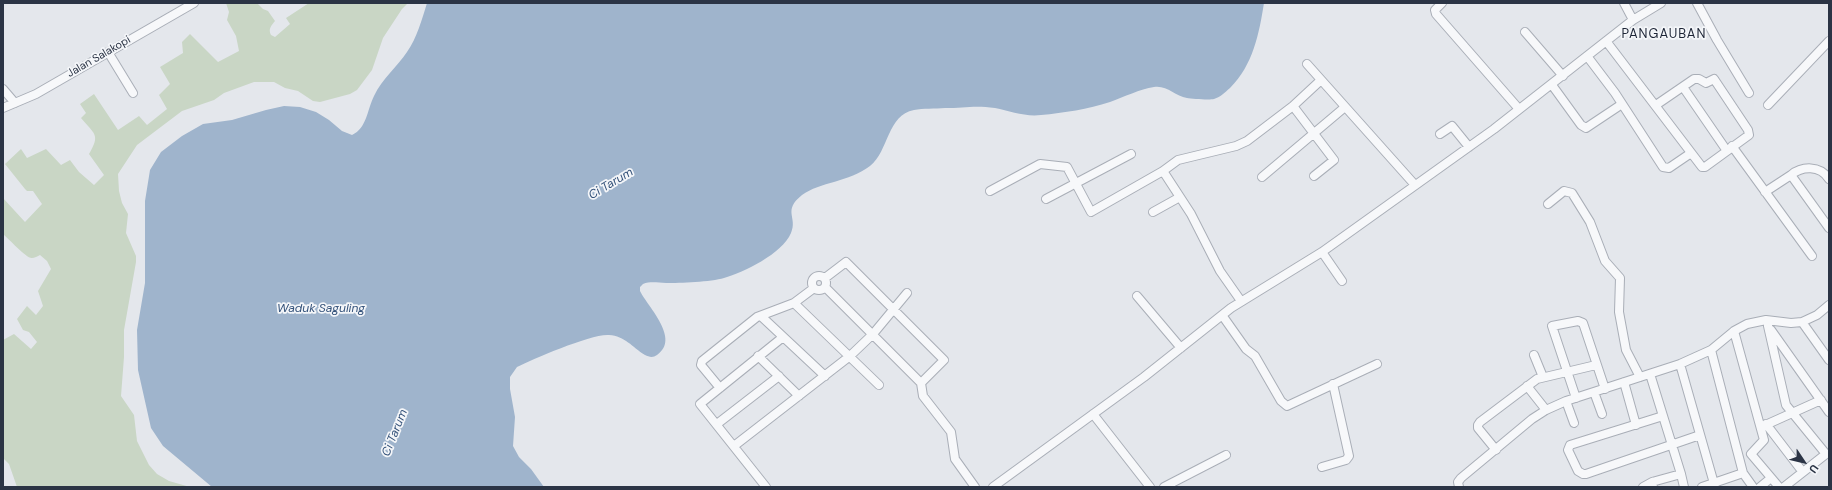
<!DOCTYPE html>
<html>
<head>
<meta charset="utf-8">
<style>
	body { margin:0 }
	#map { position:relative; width:1832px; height:490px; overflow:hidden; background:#e4e7ec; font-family:"DM Sans",sans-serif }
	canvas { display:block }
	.frame { position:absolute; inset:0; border:4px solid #2b3445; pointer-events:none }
	.north { position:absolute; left:1784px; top:442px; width:40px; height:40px; -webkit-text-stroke:3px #f4f6f9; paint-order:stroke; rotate:125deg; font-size:11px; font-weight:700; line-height:16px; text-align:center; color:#2b3445 }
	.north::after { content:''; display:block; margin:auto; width:14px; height:18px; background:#2b3445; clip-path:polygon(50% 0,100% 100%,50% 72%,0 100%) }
</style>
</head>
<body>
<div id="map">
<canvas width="1832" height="490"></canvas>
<div class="frame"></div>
<div class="north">U</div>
</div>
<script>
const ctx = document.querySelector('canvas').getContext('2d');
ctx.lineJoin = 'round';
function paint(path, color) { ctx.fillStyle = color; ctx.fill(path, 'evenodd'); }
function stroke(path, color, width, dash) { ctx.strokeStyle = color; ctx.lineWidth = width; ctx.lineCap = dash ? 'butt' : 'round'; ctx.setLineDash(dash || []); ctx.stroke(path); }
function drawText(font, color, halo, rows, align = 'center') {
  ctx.font = font + ' "DM Sans",sans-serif'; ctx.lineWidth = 3.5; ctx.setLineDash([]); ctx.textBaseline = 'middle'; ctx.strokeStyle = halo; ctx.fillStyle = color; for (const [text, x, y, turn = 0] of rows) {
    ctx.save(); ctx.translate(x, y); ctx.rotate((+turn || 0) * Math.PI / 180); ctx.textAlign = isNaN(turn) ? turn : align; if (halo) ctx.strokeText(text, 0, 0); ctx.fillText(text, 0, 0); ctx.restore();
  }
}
const green = new Path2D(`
	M 226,3 L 257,3 L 263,9 L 268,11 L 275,21 C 271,26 268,29 271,35 L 275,37 L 290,24 L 286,18 L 309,3 L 408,3 L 402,9 L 383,38 L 372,70 L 357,90 L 350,94 L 320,102 L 313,101 L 298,91 L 285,88 L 274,82 L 254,82 L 224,93 L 214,100 L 182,111 L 137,145 L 118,174 L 119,191 L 122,203 L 128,214 L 126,233 L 136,256 L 136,262 L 124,330 L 124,357 L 121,396 L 134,415 L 137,441 L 149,465 L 157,474 L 169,481 L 190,487 L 17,487 L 9,464 L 3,458 L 3,340 L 14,334 L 31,349 L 37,342 L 29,332 L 23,330 L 17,319 L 27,306 L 36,315 L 43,306 L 38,291 L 51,269 L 47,261 L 40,255 C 38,256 34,258 32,258 C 27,259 8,238 3,234 L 3,198 L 25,222 L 42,204 L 33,191 L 27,191 L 25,189 L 5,164 L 21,149 L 27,158 L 46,149 L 61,165 L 70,160 L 79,172 L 94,185 L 104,175 L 89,154 C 101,134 94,134 81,118 L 86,113 L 80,104 L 94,94 L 118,130 L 139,116 L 147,125 L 167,109 L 159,95 L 170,84 L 160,67 L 183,53 L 182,42 L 190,34 L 218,62 L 239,51 L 236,36 L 227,20 L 229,12 Z`);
const water = new Path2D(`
	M 427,3 L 1264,3 C 1259,34 1253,65 1230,88 C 1225,92 1221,97 1214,99 C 1210,100 1192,99 1187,98 C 1175,96 1167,85 1154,87 C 1140,89 1124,97 1110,102 C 1088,109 1064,113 1041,115 C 1025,117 1010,111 995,108 C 975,105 964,108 945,108 C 935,109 923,108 914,110 C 887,115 889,151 870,166 C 849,182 820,182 802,195 C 782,211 798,217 791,233 C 782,254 744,272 724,278 C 711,282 680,283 666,283 C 658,283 651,281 643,284 L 640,287 L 640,291 C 648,307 681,339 657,355 C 653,358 649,357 645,355 C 632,347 625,336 609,335 C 593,333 533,359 517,367 L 510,377 L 510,389 L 515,417 L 513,446 L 519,457 L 531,469 L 544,487 L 212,487 L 163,446 L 151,428 L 138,370 L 137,330 L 145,283 L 145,201 L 150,170 L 161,152 L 182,136 L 203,124 L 232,120 L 266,110 L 284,106 L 300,107 L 316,112 L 329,120 L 342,131 L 352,135 C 367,128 367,110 374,96 C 382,79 397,67 407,52 C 417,38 422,19 427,3 Z`);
const minor = new Path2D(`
	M 1442,3 L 1435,10 L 1436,14 L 1519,109
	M 1624,3 L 1633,20
	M 1697,3 L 1717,40 L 1749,93
	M 1525,32 L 1563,76
	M 1606,41 L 1702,167 L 1705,167 L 1749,135 L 1748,130 L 1714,79 L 1706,83 L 1699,79 L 1694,79 L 1656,105
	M 108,52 L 133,93
	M 1587,56 L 1615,93 L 1663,167 L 1669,168 L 1691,153
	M 1307,64 L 1415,185
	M 1552,85 L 1581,125 L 1586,128 L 1622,104
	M 1683,87 L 1727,151
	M 3,89 L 15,103
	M 1768,105 L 1829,41
	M 1293,106 L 1334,160 L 1314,176
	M 3,108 L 36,94 L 194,3
	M 1440,134 L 1452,126 L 1469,147
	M 1732,146 L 1812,256
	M 1163,171 L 1191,214 L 1220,271 L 1241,301
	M 1791,175 C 1802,166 1820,165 1829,179
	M 1262,177 L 1345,107
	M 990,191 L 1040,164 L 1067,167 L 1091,212 L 1163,171 L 1178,160 L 1236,146 L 1247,141 L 1293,106 L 1321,80
	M 1765,192 L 1791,175 L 1829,228
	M 1046,199 L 1131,154
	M 1548,204 L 1564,191 L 1572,193 L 1590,222 L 1605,261 L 1620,278 L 1619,312 L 1626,350 L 1640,377
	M 1153,212 L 1180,197
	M 1322,252 L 1342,281
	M812 283a7 7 0 1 1 14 0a7 7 0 1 1-14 0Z
	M 825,278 L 846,262 L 944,360 L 921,383
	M 825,287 L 921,383 L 923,396 L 951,432 L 955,459 L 975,487
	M 1137,296 L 1181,348
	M 794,303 L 879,385
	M 1222,315 L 1246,349 L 1255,356 L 1281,401 L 1287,406 L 1377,364
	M 762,317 L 825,376
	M 1802,322 L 1829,360
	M 1768,326 L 1786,405 L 1826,454 L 1784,487
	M 1771,330 L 1829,412
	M 1734,331 L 1764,440 L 1751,454 L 1779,487
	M 1711,350 L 1743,473 L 1753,487
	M 1534,355 L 1543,377
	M 758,356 L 799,396
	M 1680,364 L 1715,487
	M 1650,374 L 1681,474 L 1652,482 L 1653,487
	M 1624,382 L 1636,425
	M 1527,386 L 1546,410
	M 720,388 L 701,365 L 702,361 L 757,317 L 794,303 L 814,288
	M 1594,392 L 1602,414
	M 1576,398 L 1552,326 L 1578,321 L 1583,323 L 1605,389
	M 1566,401 L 1574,423
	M 1093,414 L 1150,487
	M 1663,416 L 1570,445 L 1568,450 L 1578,471 L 1583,474 L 1586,474 L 1700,435
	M 717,424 L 779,376
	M 1766,424 L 1802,471
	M 1761,427 L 1821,400
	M 734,446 L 850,356 L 873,334 L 907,293
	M 1496,450 L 1478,428 L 1478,425 L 1480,422 L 1537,379 L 1596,365
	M 1322,467 L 1346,460 L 1349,456 L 1333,384
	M 1681,474 L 1684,487
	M 766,487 L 700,404 L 783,337
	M 993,487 L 1144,377 L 1231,308 L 1322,252 L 1494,129 L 1633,20 L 1661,3
	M 1164,487 L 1226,455
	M 1459,487 L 1458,482 L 1461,478 L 1532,419 L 1546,410 L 1566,401 L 1680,364 L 1711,350 L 1734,331 L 1747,324 L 1766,320 L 1791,323 L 1802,322 L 1817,315 L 1829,305
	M 1643,487 L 1652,482
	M 1702,487 L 1743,473
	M 1760,487 L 1771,478`);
const streetNames = [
	["Jalan Salakopi",99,57,-30]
];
const waterNames = [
	["Ci Tarum",611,184,-31],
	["Waduk Saguling",321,309],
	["Ci Tarum",395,433,-68]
];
const quarterNames = [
	["PANGAUBAN",1664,35]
];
paint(green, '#c9d6c5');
paint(water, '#9fb4cc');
stroke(minor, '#a9aeb7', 10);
stroke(minor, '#f7f8fa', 8);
drawText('11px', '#2b3445', '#f4f6f9', streetNames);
drawText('italic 12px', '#34527a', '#f4f6f9', waterNames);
ctx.letterSpacing = '1px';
drawText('13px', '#1d2536', '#f4f6f9', quarterNames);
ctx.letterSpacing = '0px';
</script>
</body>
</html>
